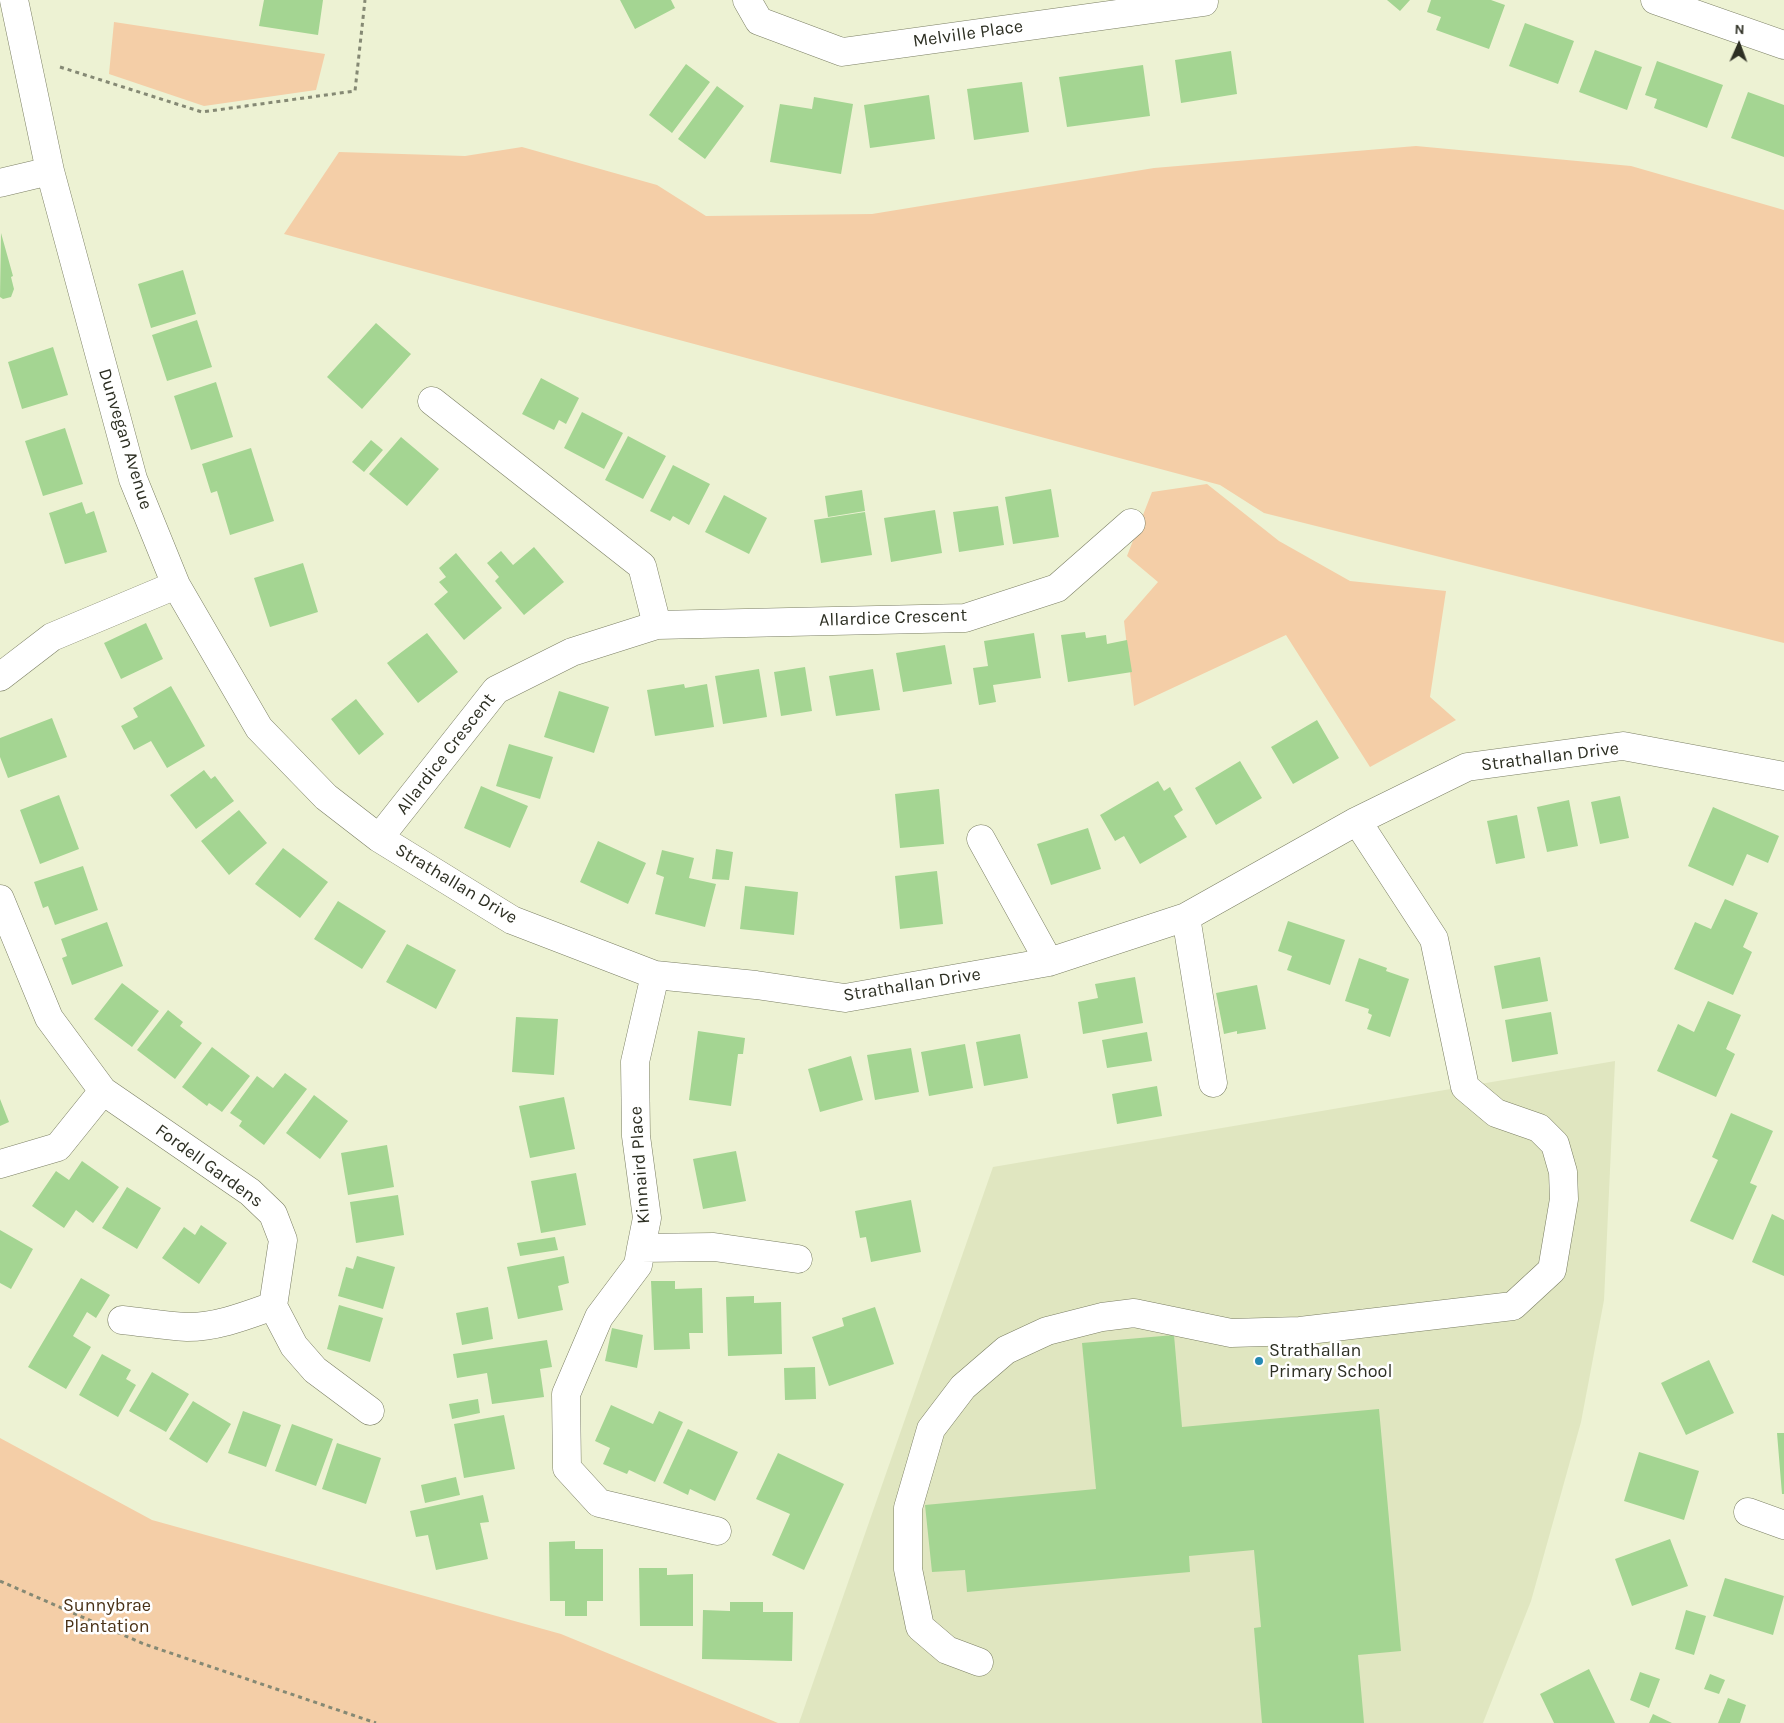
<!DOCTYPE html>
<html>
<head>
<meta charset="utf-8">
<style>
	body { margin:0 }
	#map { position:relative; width:1784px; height:1723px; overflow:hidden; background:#edf2d3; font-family:Karla,sans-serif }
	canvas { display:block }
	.north { position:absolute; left:1714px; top:20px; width:50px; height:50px; -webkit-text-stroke:4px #fff; paint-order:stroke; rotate:2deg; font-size:14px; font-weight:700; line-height:20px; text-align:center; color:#2d2f23 }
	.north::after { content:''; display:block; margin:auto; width:18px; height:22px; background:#2d2f23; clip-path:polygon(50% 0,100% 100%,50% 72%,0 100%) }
</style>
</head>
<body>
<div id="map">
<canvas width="1784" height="1723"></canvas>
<div class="north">N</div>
</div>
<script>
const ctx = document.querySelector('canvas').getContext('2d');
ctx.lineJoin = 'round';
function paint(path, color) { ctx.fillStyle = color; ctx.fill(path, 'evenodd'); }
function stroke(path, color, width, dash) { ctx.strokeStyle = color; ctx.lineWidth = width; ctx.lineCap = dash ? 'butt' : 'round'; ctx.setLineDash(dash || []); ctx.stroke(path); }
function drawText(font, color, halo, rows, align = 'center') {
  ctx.font = font + ' Karla,sans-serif'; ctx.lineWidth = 5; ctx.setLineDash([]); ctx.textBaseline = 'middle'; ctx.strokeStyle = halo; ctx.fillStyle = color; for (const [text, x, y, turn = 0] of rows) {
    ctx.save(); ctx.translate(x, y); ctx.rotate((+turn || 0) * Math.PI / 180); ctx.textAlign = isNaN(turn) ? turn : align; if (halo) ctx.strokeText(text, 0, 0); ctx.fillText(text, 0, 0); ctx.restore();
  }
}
const built = new Path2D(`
	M 1615,1061 L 1604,1300 L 1581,1422 L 1531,1601 L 1483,1723 L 799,1723 L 993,1167 Z`);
const green = new Path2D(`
	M 114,22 L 325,54 L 316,90 L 204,106 L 109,74 Z
	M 1416,146 L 1631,166 L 1784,210 L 1784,643 L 1264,513 L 1220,485 L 284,234 L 339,152 L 465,156 L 522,147 L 657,185 L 706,216 L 872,214 L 1154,168 Z
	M 1207,484 L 1279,541 L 1350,581 L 1446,591 L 1430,697 L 1456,720 L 1370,767 L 1286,635 L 1134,706 L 1124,621 L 1158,582 L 1127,556 L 1152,492 Z
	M 0,1438 L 152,1520 L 561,1634 L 778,1723 L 0,1723 Z`);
const building = new Path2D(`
	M 264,0 L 323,0 L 318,35 L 259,26 Z
	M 620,0 L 671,0 L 675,8 L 635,29 Z
	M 1387,0 L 1410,0 L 1400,11 Z
	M 1431,0 L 1491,0 L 1505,5 L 1489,49 L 1436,30 L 1441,17 L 1427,12 Z
	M 1525,23 L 1574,41 L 1558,84 L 1509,66 Z
	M 1595,50 L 1642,67 L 1627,110 L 1579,92 Z
	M 1231,51 L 1237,94 L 1181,103 L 1175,60 Z
	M 1657,61 L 1723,85 L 1707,128 L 1654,108 L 1657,99 L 1645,95 Z
	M 686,64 L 710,82 L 672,133 L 649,115 Z
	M 1143,65 L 1150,116 L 1067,127 L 1059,77 Z
	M 1022,82 L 1029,132 L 974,140 L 967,89 Z
	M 717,86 L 744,106 L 705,159 L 678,139 Z
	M 1748,92 L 1784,105 L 1784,157 L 1731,138 Z
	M 929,95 L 935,139 L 870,148 L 864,105 Z
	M 814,97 L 853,104 L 841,174 L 770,162 L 780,104 L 812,109 Z
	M 1,233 L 13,276 L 11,277 L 14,289 L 11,297 L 3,299 L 0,297 Z
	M 183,270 L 196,314 L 151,328 L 138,284 Z
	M 197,320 L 212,367 L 167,381 L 152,335 Z
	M 376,323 L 411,354 L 362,409 L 327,377 Z
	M 53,347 L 68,395 L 22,409 L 8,362 Z
	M 541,378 L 579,398 L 566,424 L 559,420 L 554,430 L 522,414 Z
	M 216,382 L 233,437 L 191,450 L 174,396 Z
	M 582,412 L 623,433 L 604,469 L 564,448 Z
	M 65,428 L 83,484 L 43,496 L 25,441 Z
	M 628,436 L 666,456 L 643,499 L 605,480 Z
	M 401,437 L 439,469 L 407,506 L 369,474 Z
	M 371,440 L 383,450 L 364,472 L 352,462 Z
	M 251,448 L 274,521 L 230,535 L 217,491 L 211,493 L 202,464 Z
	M 673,465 L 710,484 L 689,525 L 673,516 L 670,521 L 650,511 Z
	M 1051,489 L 1059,537 L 1013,544 L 1005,497 Z
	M 862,490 L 865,511 L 828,517 L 825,496 Z
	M 724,495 L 767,518 L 749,554 L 705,532 Z
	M 82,502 L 86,514 L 94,511 L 107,552 L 65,564 L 49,513 Z
	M 998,506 L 1004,545 L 959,552 L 953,512 Z
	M 935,510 L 942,553 L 891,562 L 884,518 Z
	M 865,512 L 872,555 L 821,563 L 814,520 Z
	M 534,547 L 564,582 L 524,615 L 495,581 L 499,577 L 487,563 L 501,551 L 513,565 Z
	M 456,553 L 502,608 L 464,640 L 434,604 L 448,592 L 439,582 L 446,577 L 439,568 Z
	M 303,563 L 318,612 L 270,627 L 254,578 Z
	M 146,623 L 163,659 L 121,679 L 104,643 Z
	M 1085,632 L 1086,638 L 1106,635 L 1107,644 L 1127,640 L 1132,672 L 1068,682 L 1061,635 Z
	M 427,633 L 458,672 L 418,703 L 387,663 Z
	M 1034,633 L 1041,678 L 993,685 L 996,702 L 979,705 L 973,668 L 988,666 L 984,641 Z
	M 945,645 L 952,684 L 903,692 L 896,653 Z
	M 805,667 L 812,711 L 781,716 L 774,672 Z
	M 759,669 L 767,717 L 723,724 L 715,676 Z
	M 873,669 L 880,710 L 836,716 L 829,676 Z
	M 684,684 L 685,688 L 707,684 L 714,727 L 655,736 L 647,690 Z
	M 171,686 L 205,746 L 167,768 L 151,741 L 134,750 L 121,726 L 138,717 L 133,708 Z
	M 559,691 L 609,707 L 594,753 L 544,737 Z
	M 356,699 L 384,734 L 359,755 L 331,719 Z
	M 52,718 L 67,757 L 8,778 L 0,757 L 0,738 Z
	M 1317,720 L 1339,758 L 1293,784 L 1271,747 Z
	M 509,744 L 553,757 L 540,799 L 496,786 Z
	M 1240,761 L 1262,798 L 1216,825 L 1195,788 Z
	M 204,770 L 211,779 L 215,776 L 234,801 L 196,829 L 170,795 Z
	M 1158,781 L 1164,791 L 1170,787 L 1183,810 L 1174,816 L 1187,837 L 1140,864 L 1124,836 L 1115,841 L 1100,815 Z
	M 481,786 L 528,806 L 510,848 L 464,828 Z
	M 939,789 L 944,844 L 900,848 L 895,794 Z
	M 59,795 L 79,849 L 40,864 L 20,810 Z
	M 1620,796 L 1629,838 L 1600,844 L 1591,802 Z
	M 1569,800 L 1578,846 L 1547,852 L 1537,807 Z
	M 1713,807 L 1779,836 L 1768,863 L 1747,854 L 1733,886 L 1688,866 Z
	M 239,810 L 267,843 L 229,875 L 201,841 Z
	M 1517,815 L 1525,858 L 1496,864 L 1487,821 Z
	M 1088,828 L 1101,869 L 1051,885 L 1037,844 Z
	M 598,841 L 646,863 L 628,904 L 580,882 Z
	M 283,848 L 328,882 L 300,918 L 255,884 Z
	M 716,849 L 733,852 L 729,880 L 712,879 Z
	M 662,850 L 694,858 L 689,878 L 716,884 L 705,927 L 655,914 L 664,877 L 656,874 Z
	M 83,866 L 98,910 L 55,925 L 48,906 L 43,908 L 34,882 Z
	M 937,871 L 943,924 L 900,929 L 895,876 Z
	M 745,886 L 798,892 L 794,935 L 740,929 Z
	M 1725,899 L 1758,913 L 1743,947 L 1752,952 L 1733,995 L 1674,969 L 1695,922 L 1711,929 Z
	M 338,901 L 386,931 L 362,969 L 314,939 Z
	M 1288,921 L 1345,940 L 1330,985 L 1287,970 L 1292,956 L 1278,951 Z
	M 107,922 L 123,966 L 72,985 L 62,958 L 67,956 L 61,939 Z
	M 407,944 L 456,970 L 436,1009 L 386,982 Z
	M 1540,957 L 1548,1001 L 1502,1009 L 1494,966 Z
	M 1359,958 L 1387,968 L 1386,971 L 1409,979 L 1390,1037 L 1367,1029 L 1372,1015 L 1368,1013 L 1369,1009 L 1345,1001 Z
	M 1135,977 L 1143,1023 L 1083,1034 L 1078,1002 L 1098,998 L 1095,984 Z
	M 122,983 L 159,1011 L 132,1047 L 94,1019 Z
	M 1257,985 L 1266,1029 L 1237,1034 L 1237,1031 L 1224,1034 L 1216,993 Z
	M 1708,1001 L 1741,1015 L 1726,1049 L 1735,1054 L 1716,1097 L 1657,1071 L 1678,1024 L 1694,1032 Z
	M 168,1010 L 183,1022 L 180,1026 L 202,1043 L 175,1079 L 137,1050 Z
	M 1551,1012 L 1558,1054 L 1512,1062 L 1505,1020 Z
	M 516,1017 L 558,1019 L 554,1075 L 512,1072 Z
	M 698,1031 L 745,1038 L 743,1054 L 738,1054 L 731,1106 L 689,1100 Z
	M 1147,1032 L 1152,1061 L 1107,1068 L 1102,1040 Z
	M 1020,1034 L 1028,1078 L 984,1086 L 976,1042 Z
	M 965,1044 L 973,1088 L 929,1096 L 921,1052 Z
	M 212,1047 L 250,1076 L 222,1112 L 209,1103 L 207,1106 L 182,1087 Z
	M 911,1048 L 919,1092 L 875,1100 L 867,1055 Z
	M 851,1056 L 863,1100 L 820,1112 L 808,1069 Z
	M 285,1073 L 307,1089 L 264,1145 L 239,1126 L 242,1121 L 230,1113 L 257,1076 L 273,1088 Z
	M 1157,1086 L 1162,1116 L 1117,1124 L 1112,1094 Z
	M 314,1095 L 348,1121 L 320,1159 L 286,1133 Z
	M 564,1097 L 575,1149 L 530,1158 L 519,1106 Z
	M 0,1099 L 9,1122 L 0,1126 Z
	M 1731,1113 L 1773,1131 L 1750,1183 L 1757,1186 L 1733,1240 L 1690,1221 L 1718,1160 L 1712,1157 Z
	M 387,1145 L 394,1187 L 348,1195 L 341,1153 Z
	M 736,1151 L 746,1201 L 703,1209 L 693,1159 Z
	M 82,1161 L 119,1187 L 93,1223 L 76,1210 L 64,1228 L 32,1206 L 56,1171 L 69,1180 Z
	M 576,1173 L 586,1225 L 541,1233 L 531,1181 Z
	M 127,1187 L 161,1208 L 137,1249 L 102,1228 Z
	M 398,1195 L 404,1235 L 356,1243 L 350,1202 Z
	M 911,1200 L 921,1252 L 871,1262 L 866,1237 L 860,1238 L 855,1211 Z
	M 1772,1214 L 1784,1220 L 1784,1276 L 1752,1262 Z
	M 201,1225 L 227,1243 L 199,1284 L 162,1258 L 184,1227 L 195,1235 Z
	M 0,1230 L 33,1249 L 11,1289 L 0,1283 Z
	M 555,1237 L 558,1250 L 520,1256 L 517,1243 Z
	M 357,1256 L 395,1267 L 383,1309 L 338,1296 L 346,1267 L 353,1269 Z
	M 564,1256 L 569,1283 L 558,1286 L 563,1310 L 518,1319 L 507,1267 Z
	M 81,1278 L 110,1295 L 96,1318 L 87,1312 L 73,1336 L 91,1347 L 66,1389 L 28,1367 Z
	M 651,1281 L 675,1281 L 675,1289 L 702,1288 L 703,1333 L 689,1333 L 690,1349 L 654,1350 Z
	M 754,1296 L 754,1303 L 781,1302 L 782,1354 L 728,1356 L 726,1297 Z
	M 339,1305 L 383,1318 L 370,1362 L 327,1349 Z
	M 488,1307 L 493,1339 L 462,1345 L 456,1313 Z
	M 875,1307 L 894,1364 L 829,1386 L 812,1337 L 844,1326 L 842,1318 Z
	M 612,1328 L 643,1335 L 637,1368 L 605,1361 Z
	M 1174,1335 L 1182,1427 L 1379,1409 L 1401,1651 L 1358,1655 L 1364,1723 L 1262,1723 L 1254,1628 L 1261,1627 L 1254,1550 L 1189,1556 L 1190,1572 L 967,1592 L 965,1570 L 932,1572 L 925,1505 L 1096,1489 L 1082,1343 Z
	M 547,1340 L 552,1367 L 540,1369 L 544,1397 L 492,1404 L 487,1373 L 457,1378 L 453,1354 Z
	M 102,1354 L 131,1370 L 126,1379 L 136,1385 L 118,1417 L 79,1395 Z
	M 1709,1360 L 1734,1413 L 1686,1435 L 1661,1383 Z
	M 815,1367 L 816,1399 L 785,1400 L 784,1368 Z
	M 152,1372 L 189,1394 L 166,1432 L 129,1411 Z
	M 478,1399 L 480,1413 L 452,1419 L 449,1404 Z
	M 193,1401 L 231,1424 L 207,1463 L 169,1439 Z
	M 611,1405 L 653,1424 L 659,1411 L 683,1422 L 655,1482 L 629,1470 L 627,1474 L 603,1464 L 610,1448 L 595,1441 Z
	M 243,1411 L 281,1425 L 266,1467 L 228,1453 Z
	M 504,1415 L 515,1469 L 464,1478 L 454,1424 Z
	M 292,1424 L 333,1439 L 316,1486 L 275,1471 Z
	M 688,1429 L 738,1452 L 715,1501 L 690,1489 L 688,1495 L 663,1483 Z
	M 1777,1433 L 1784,1433 L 1784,1494 L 1782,1494 Z
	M 337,1443 L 381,1458 L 366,1504 L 322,1489 Z
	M 1639,1452 L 1699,1471 L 1684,1520 L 1624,1501 Z
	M 778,1453 L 844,1484 L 804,1570 L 772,1555 L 790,1514 L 756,1499 Z
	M 456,1477 L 460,1495 L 425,1503 L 421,1485 Z
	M 483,1495 L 489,1522 L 480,1523 L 488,1559 L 436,1570 L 428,1535 L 416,1537 L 410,1511 Z
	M 1670,1539 L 1688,1586 L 1632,1606 L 1615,1559 Z
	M 575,1541 L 575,1549 L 603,1549 L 603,1601 L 587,1601 L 587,1616 L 565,1616 L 565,1601 L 550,1601 L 549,1542 Z
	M 639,1568 L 667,1568 L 667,1575 L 693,1574 L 693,1626 L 640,1626 Z
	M 1725,1578 L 1784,1596 L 1773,1635 L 1713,1616 Z
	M 730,1602 L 763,1602 L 763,1612 L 793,1612 L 792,1661 L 702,1659 L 703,1610 L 730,1611 Z
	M 1686,1610 L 1706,1616 L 1694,1655 L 1675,1649 Z
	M 1589,1669 L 1615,1723 L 1554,1723 L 1540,1694 Z
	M 1640,1672 L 1660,1679 L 1649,1708 L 1630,1700 Z
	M 1710,1674 L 1725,1680 L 1719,1694 L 1704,1689 Z
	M 1728,1698 L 1746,1705 L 1740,1723 L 1718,1723 Z
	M 1653,1714 L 1672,1723 L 1649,1723 Z`);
const path = new Path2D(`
	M 60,67 L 202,112 L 355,91 L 365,0
	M 0,1581 L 144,1644 L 376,1723`);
const minor = new Path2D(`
	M 14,0 L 50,171 L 133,479 L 176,585 L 259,728 L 326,797 L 379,838 L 512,920 L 655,975 L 756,985 L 845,998 L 1049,962 L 1186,917 L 1357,821 L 1467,767 L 1623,746 L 1784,776
	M 747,0 L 759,21 L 842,52 L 1204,2 L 1203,0
	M 1655,0 L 1784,45
	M 0,183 L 50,171
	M 432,401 L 642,566 L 657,625
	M 0,677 L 52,637 L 176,585
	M 379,838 L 496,690 L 572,652 L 657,625 L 965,618 L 1057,588 L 1131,523
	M 981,839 L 1049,962
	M 0,899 L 49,1018 L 103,1091 L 250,1192 L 273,1214 L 283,1240 L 273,1306 L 294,1346 L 315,1370 L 370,1411
	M 1186,917 L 1213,1083
	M 655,975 L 635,1062 L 636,1136 L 647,1218 L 641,1248 L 638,1265 L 599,1317 L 566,1394 L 567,1468 L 599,1503 L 717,1531
	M 0,1164 L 58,1147 L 103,1091
	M 641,1248 L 714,1247 L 798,1259
	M 122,1320 C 143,1322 165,1326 187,1327 C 217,1327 245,1316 273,1306
	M 1748,1512 L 1784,1525
	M 979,1662 L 947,1650 L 920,1627 L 908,1569 L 908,1508 L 931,1429 L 963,1387 L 1006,1350 L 1047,1331 L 1102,1317 L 1134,1313 L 1231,1333 L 1300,1331 L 1513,1306 L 1552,1270 L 1564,1199 L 1563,1172 L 1555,1144 L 1539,1128 L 1496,1113 L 1465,1087 L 1434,939 L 1357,821`);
const markers = [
	[1259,1361,5,"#2589b3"]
];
const streetNames = [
	["Melville Place",968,34,-8],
	["Dunvegan Avenue",125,439,73],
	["Allardice Crescent",893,618,-2],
	["Allardice Crescent",446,754,-52],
	["Strathallan Drive",1550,757,-7],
	["Strathallan Drive",456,884,31],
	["Strathallan Drive",912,985,-9],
	["Kinnaird Place",640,1165,-94],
	["Fordell Gardens",209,1166,36]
];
const poiNames = [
	["Strathallan",1269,1351],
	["Primary School",1269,1372]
];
const parkNames = [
	["Sunnybrae",107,1606],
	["Plantation",107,1627]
];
paint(built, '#e0e6c0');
paint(green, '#f4cea7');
paint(building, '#a4d592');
stroke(minor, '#7b7f64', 29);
stroke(path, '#858974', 3, [4, 4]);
stroke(minor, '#fff', 28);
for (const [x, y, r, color] of markers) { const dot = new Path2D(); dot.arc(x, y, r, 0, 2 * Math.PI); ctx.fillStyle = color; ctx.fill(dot); stroke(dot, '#fff', 2); }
drawText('18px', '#2d2f23', '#fff', streetNames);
drawText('18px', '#2d2f23', '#fff', poiNames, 'left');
drawText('18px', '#493116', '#fff', parkNames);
</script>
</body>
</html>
